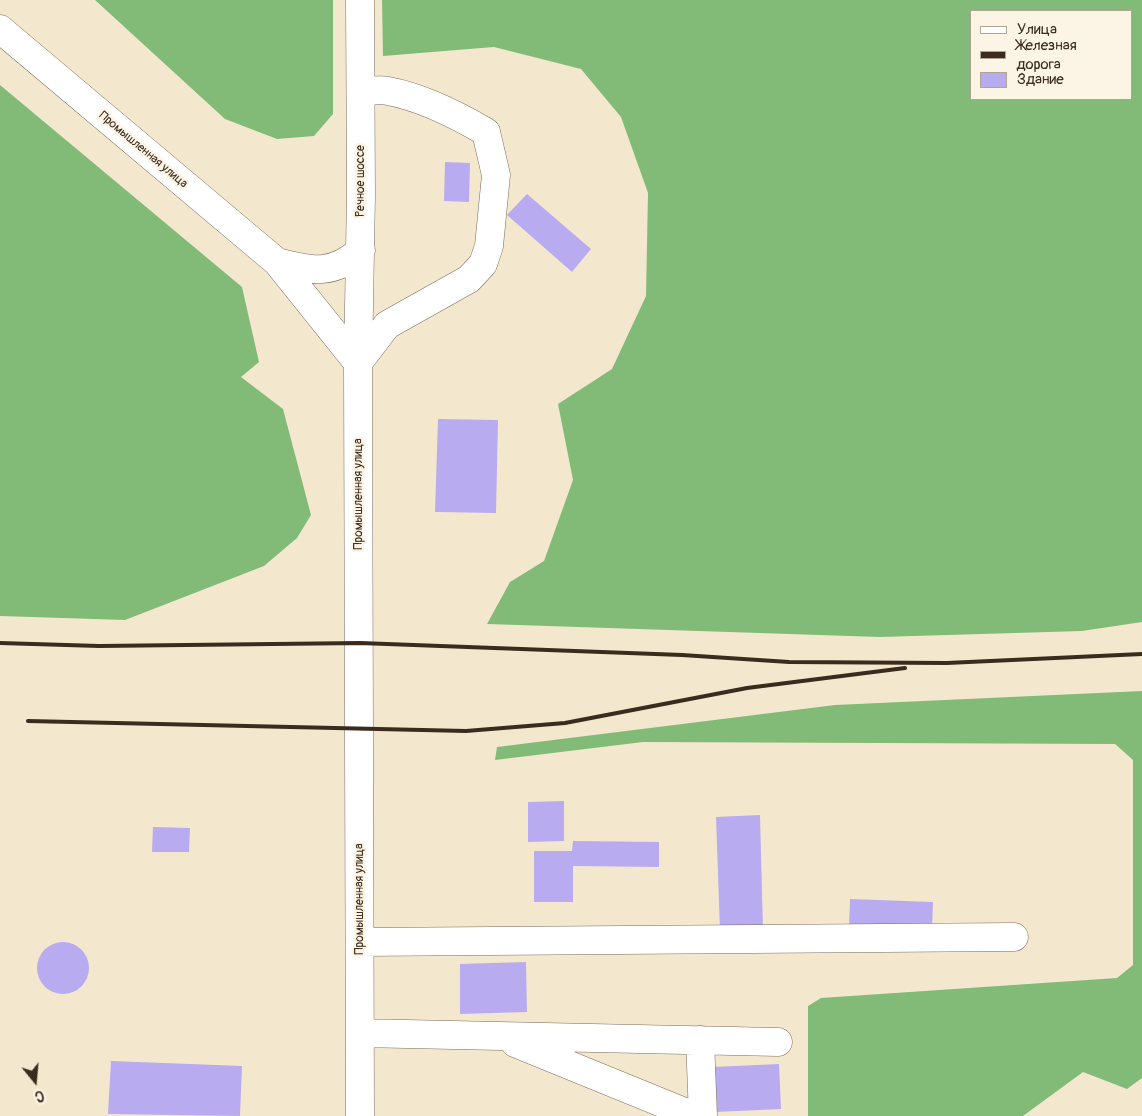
<!DOCTYPE html>
<html>
<head>
<meta charset="utf-8">
<style>
	body { margin:0 }
	#map { position:relative; width:1142px; height:1116px; overflow:hidden; background:#f3e8ce; font-family:Pangolin,sans-serif }
	canvas { display:block }
	.legend { position:absolute; left:970px; top:10px; width:162px; height:90px; box-sizing:border-box; background:#fcf5e5; border:1px solid #afa495; margin:0; padding:6px 9px; list-style:none; font-size:15px; color:#3b2a1e }
	.legend li { display:flex; align-items:center; gap:10px; height:25px }
	.legend b { width:25px; border:1px solid #afa495 }
	.north { position:absolute; left:10px; top:1056px; width:50px; height:50px; -webkit-text-stroke:4px #fcf5e5; paint-order:stroke; rotate:163deg; font-size:14px; font-weight:700; line-height:20px; text-align:center; color:#3b2a1e }
	.north::after { content:''; display:block; margin:auto; width:18px; height:22px; background:#3b2a1e; clip-path:polygon(50% 0,100% 100%,50% 72%,0 100%) }
</style>
</head>
<body>
<div id="map">
<canvas width="1142" height="1116"></canvas>
<ul class="legend">
<li><b style="height:6px;background:#fff"></b>Улица</li>
<li><b style="height:6px;background:#3b2a1e"></b>Железная дорога</li>
<li><b style="height:14px;background:#b9abef"></b>Здание</li>
</ul>
<div class="north">С</div>
</div>
<script>
const ctx = document.querySelector('canvas').getContext('2d');
ctx.lineJoin = 'round';
function paint(path, color) { ctx.fillStyle = color; ctx.fill(path, 'evenodd'); }
function stroke(path, color, width, dash) { ctx.strokeStyle = color; ctx.lineWidth = width; ctx.lineCap = dash ? 'butt' : 'round'; ctx.setLineDash(dash || []); ctx.stroke(path); }
function drawText(font, color, halo, rows, align = 'center') {
  ctx.font = font + ' Pangolin,sans-serif'; ctx.lineWidth = 5; ctx.setLineDash([]); ctx.textBaseline = 'middle'; ctx.strokeStyle = halo; ctx.fillStyle = color; for (const [text, x, y, turn = 0] of rows) {
    ctx.save(); ctx.translate(x, y); ctx.rotate((+turn || 0) * Math.PI / 180); ctx.textAlign = isNaN(turn) ? turn : align; if (halo) ctx.strokeText(text, 0, 0); ctx.fillText(text, 0, 0); ctx.restore();
  }
}
const forest = new Path2D(`
	M 95,0 L 333,0 L 333,114 L 314,136 L 277,139 L 225,119 Z
	M 382,0 L 1142,0 L 1142,622 L 1082,631 L 880,637 L 487,624 L 510,582 L 544,561 L 573,480 L 558,404 L 612,369 L 646,296 L 648,193 L 621,117 L 581,69 L 494,47 L 383,56 ZM 971,11 L 1131,11 L 1131,99 L 971,99 Z
	M 0,85 L 242,287 L 259,362 L 241,377 L 283,409 L 311,515 L 297,538 L 264,566 L 125,620 L 0,616 Z
	M 1142,691 L 1142,1078 L 1127,1089 L 1083,1072 L 1023,1116 L 808,1116 L 808,1006 L 821,998 L 1117,978 L 1133,965 L 1133,760 L 1115,744 L 643,742 L 495,760 L 497,747 L 835,705 Z`);
const building = new Path2D(`
	M 445,162 L 470,163 L 469,202 L 444,201 Z
	M 527,194 L 591,249 L 572,272 L 507,215 Z
	M 438,419 L 498,420 L 496,513 L 435,512 Z
	M 564,801 L 564,841 L 528,842 L 528,802 Z
	M 760,815 L 763,930 L 720,931 L 716,817 Z
	M 153,827 L 190,828 L 189,852 L 152,852 Z
	M 573,841 L 659,842 L 659,867 L 573,866 L 573,902 L 534,902 L 534,851 L 572,851 Z
	M 850,899 L 933,902 L 932,930 L 849,928 Z
	M37 968a26 26 0 1 1 52 0a26 26 0 1 1-52 0Z
	M 526,962 L 527,1012 L 460,1014 L 460,964 Z
	M 111,1061 L 242,1066 L 240,1116 L 108,1114 Z
	M 779,1064 L 781,1109 L 715,1112 L 713,1067 Z`);
const minor = new Path2D(`
	M 360,0 L 361,194 L 358,363 L 360,1116
	M 0,29 L 277,262 L 358,363
	M 277,262 C 311,271 333,276 361,250
	M 358,363 L 387,325 L 469,279 L 483,264 L 489,246 L 496,175 L 486,132 C 457,115 421,97 388,91 C 380,89 369,91 361,92
	M 360,942 L 1014,937
	M 360,1033 L 778,1042
	M 700,1040 L 703,1116
	M 515,1043 L 694,1116`);
const rail = new Path2D(`
	M 0,643 L 99,646 L 360,643 L 682,655 L 789,662 L 947,663 L 1142,654
	M 28,721 L 466,731 L 565,723 L 747,688 L 905,668`);
const streetNames = [
	["Промышленная улица",143,150,40],
	["Речное шоссе",361,181,-90],
	["Промышленная улица",359,494,-90],
	["Промышленная улица",360,899,-90]
];
paint(forest, '#82bb78');
paint(building, '#b9abef');
stroke(minor, '#7b6c5c', 29);
stroke(minor, '#fff', 28);
stroke(rail, '#3b2a1e', 4);
drawText('12px', '#3b2a1e', '#fcf5e5', streetNames);
</script>
</body>
</html>
